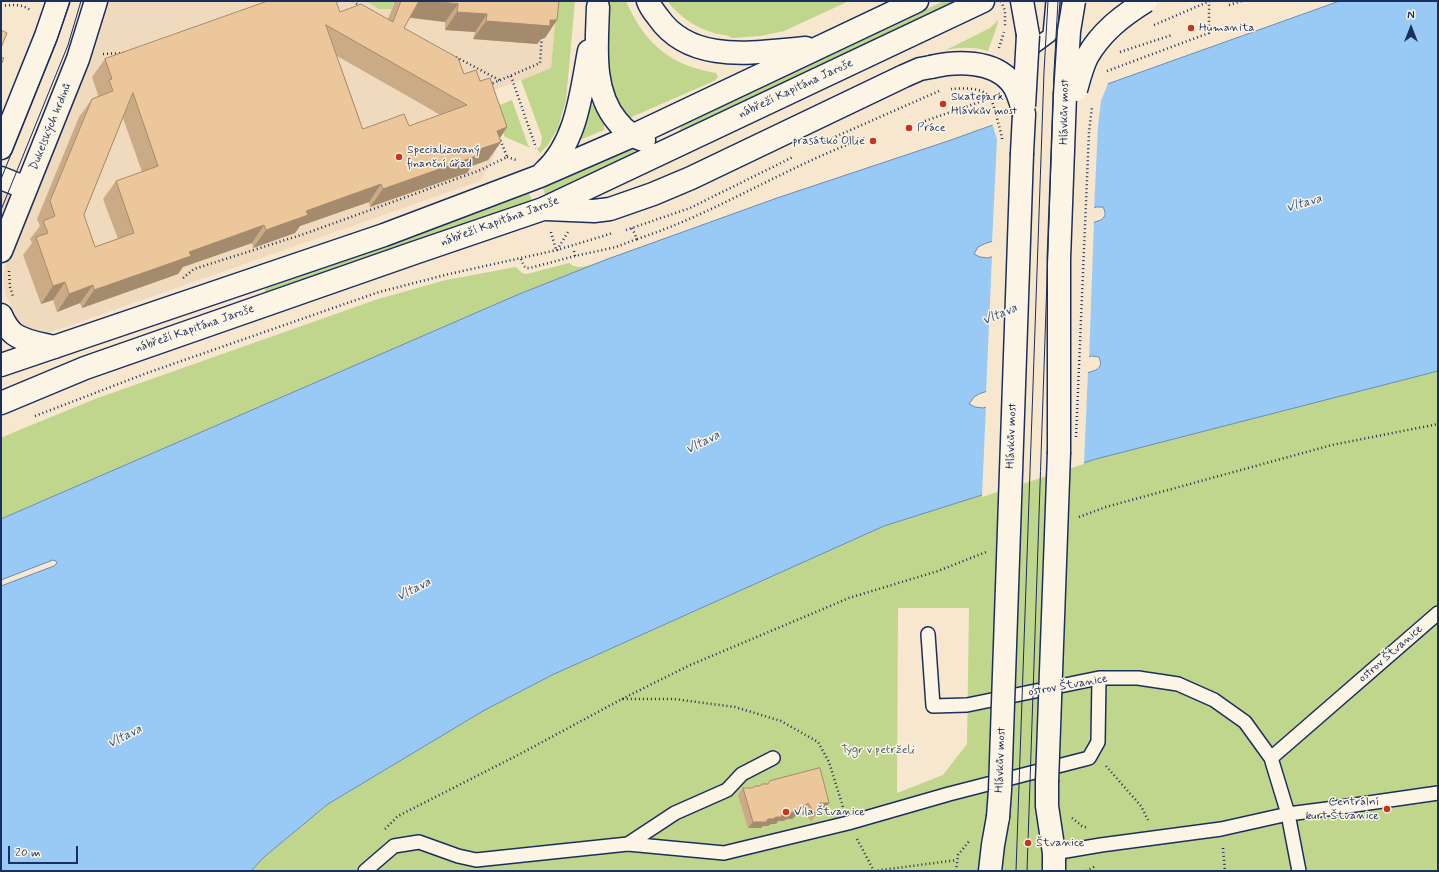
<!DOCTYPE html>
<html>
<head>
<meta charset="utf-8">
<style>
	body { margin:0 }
	#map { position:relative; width:1439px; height:872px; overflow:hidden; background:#f7e7cf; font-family:Mynerve,sans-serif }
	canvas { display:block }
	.frame { position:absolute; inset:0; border:2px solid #1b2f5e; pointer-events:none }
	.north { position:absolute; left:1391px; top:8px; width:40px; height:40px; -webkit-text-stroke:3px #fcf5e5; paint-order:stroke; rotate:0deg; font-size:11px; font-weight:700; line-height:16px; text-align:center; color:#1b2f5e }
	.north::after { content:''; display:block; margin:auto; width:14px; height:18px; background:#1b2f5e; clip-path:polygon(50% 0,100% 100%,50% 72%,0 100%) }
	.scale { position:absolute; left:8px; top:846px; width:70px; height:18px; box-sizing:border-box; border:2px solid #1b2f5e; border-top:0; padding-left:5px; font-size:12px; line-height:14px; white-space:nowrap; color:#1b2f5e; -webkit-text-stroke:3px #fcf5e5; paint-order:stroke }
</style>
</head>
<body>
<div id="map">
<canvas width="1439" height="872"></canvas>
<div class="frame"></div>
<div class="north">N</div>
<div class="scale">20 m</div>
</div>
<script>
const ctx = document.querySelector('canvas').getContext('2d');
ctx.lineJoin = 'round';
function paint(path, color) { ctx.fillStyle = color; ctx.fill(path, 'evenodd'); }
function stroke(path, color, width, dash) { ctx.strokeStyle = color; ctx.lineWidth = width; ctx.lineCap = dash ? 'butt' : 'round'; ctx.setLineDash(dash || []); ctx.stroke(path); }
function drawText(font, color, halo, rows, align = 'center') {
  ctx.font = font + ' Mynerve,sans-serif'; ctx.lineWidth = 3; ctx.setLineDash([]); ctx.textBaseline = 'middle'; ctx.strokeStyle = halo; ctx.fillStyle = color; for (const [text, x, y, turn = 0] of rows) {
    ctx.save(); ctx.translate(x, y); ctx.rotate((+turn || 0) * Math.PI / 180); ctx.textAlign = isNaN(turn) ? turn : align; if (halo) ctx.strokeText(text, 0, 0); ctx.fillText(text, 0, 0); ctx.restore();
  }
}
const built = new Path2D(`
	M 107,1 L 557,1 L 551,68 L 481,95 L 497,147 L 492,161 L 480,181 L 77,323 L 52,332 L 36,333 L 27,329 L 18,321 L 5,293 L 3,277 L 8,253 L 101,22 Z
	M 1,184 L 15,190 L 1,226 Z`);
const green = new Path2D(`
	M 366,1 L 394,1 L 392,9 L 379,9 Z
	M 557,1 L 575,1 L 566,100 L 558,128 L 548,145 L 540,153 L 537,149 L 541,145 L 542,137 L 521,80 L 551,68 Z
	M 610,1 L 626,1 C 644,43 671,66 716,73 L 718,77 L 714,81 L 627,119 L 612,97 L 605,56 Z
	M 667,1 L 849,1 L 784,31 L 760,36 L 732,38 C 726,34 720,35 714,33 C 694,27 680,17 667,1 Z
	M 944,1 L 959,1 L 684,132 L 680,130 L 681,126 Z
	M 998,20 L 997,26 L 988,51 C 974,47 960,47 946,50 L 990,28 Z
	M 512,100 L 528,145 L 531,148 L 505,137 L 504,135 L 495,107 Z
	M 590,104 L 593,105 L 604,125 L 604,130 L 582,139 L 579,136 Z
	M 630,150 L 634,150 L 636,154 L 547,200 L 543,188 Z
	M 529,193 L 534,205 L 265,294 L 265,289 L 267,287 Z
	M 605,260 L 517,295 L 1,519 L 1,438 L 12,433 L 95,399 L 378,299 L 446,280 L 516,267 L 522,273 L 527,274 L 569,263 C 578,272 595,263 605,260 Z
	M 1438,371 L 1438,871 L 251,871 L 264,857 L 328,804 L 483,711 L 552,675 L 884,526 L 1096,459 ZM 898,608 L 969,608 L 967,744 L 943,775 L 897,793 Z`);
const water = new Path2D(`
	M 1340,1 L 1438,1 L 1438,371 L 1096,459 L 884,526 L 552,675 L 483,711 L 328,804 L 264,857 L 251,871 L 1,871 L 1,586 L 54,566 L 57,563 L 56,561 L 53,560 L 1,580 L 1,519 L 517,295 L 605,260 L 777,198 L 948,141 ZM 1097,207 L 1103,207 C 1106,213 1106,216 1101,220 L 988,258 L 980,257 L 974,254 L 978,247 L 984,244 ZM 1092,356 L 1099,357 C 1101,363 1102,366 1096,370 L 983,408 L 975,407 L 969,404 L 974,397 L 979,394 Z`);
const pier = new Path2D(`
	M 1109,81 L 1101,101 L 1098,126 L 1094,210 L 992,243 L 997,139 L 992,123 Z
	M 1094,221 L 1089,360 L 986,394 L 992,255 Z
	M 1088,371 L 1084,464 L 982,497 L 986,405 Z`);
const path = new Path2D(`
	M 353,1 L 361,7
	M 1229,5 L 1242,1
	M 1,6 C 11,5 23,3 31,11
	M 1120,52 L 1172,35
	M 103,54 L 124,53
	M 456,57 L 501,81
	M 511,76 L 536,148
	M 489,85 L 540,63 L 542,35
	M 925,121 L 991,98
	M 821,143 L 939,91
	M 507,157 L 516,160
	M 632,228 L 637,239 C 717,213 787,166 865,138
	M 626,230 L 690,208 L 793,157
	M 551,232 L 556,250
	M 557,250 L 568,232
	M 574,251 L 575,256
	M 521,259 L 524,266 L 526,268 L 530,268 L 575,256 L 616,247 L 637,239
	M 9,271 L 10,287 L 13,296
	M 183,278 L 194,269 L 304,234 L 478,171 L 507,157 L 499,136
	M 35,416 L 147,373 L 379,292 L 449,274 L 557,250 L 613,233
	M 1079,517 L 1106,507 L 1332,445 L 1438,424
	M 622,699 L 688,666 L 849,598 L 938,571 L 986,552
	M 1106,766 L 1141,806 L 1148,820
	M 1072,818 L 1082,826 L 1088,828
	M 385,829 L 398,816 L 520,754 L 622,699 L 674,699 L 735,707 L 781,721 L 818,742 L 829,762 L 843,807
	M 857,839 L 874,871 L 957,860
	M 1223,848 L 1225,871
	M 956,871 L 958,855 L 970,840
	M 1086,871 L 1096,866`);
const service = new Path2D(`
	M 1027,52 L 1050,35 L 1053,1
	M 928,634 L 933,706 L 967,705 L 1099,678 L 1138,678 L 1178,684 L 1214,700 L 1245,722 L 1271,758 L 1288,814 L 1299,871
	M 1271,758 L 1438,613
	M 628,844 L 724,853 L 848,823 L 949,794 L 1089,758 L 1098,742 L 1099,678
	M 1054,853 L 1101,845 L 1221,829 L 1288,814 L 1327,809 L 1438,793
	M 365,871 L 394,846 L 419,842 L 458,856 L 476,860 L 628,844 L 675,813 L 727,790 L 742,774 L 773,758`);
const minor = new Path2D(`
	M 1,148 L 46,36 L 58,1
	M 1,178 L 26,188
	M 1,251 L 78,59 L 96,1
	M 1,315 C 4,322 8,329 14,334 C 25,342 42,344 54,347`);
const secondary = new Path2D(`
	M 648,1 C 650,7 654,12 658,17 C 691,65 755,52 806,48
	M 1022,1 L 1028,35
	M 598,7 C 597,44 591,90 617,121 C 624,130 632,137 644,140
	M 1022,153 L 1024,114
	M 544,172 C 577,142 581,93 589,51
	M 546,209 L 594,211 L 610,209 L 653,194 L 691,178 L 904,76 L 920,69 L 931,67
	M 1,365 L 384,235 L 540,176 L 632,136 L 917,1
	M 1,403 L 85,368 L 414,253 L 543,209 L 983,1
	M 1059,452 L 1059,259 L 1065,95
	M 1047,782 L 1047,806 L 1054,853 L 1054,871
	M 990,871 L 993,845 L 998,817`);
const tram = new Path2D(`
	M 1,179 L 57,40 L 70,1
	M 1,210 L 68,45 L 81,1
	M 1016,871 L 1044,72 L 1048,1
	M 1027,871 L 1054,72 L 1058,1`);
const pathBridge = new Path2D(`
	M 1001,1 L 1005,11 L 1005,27
	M 1154,25 L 1210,1
	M 999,48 L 1004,32
	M 1107,71 L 1209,33 L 1209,1
	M 951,89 C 962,88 982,87 990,97 C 993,101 1000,130 1002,137 L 1002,141
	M 1076,437 L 1089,132 L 1092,107`);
const secondaryBridge = new Path2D(`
	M 931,67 C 956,61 993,60 1011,82 C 1018,90 1021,103 1024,114
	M 1076,90 C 1079,79 1082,67 1087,57 C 1101,32 1122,16 1146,1
	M 1065,95 L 1069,31 L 1074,1
	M 1024,106 L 1028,35
	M 1047,782 L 1059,452
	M 998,817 L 1000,790 L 1022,153`);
const wall = new Path2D(`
	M 394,1 L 559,1 L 545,38 L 542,38 L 537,44 L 473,39 L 475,32 L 445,30 L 445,22 L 409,18 L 404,28 L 464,74 L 480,81 L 507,127 L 500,138 L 501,142 L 488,160 L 472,166 L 467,173 L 370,207 L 369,202 L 300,226 L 295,233 L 253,248 L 252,243 L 183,267 L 178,274 L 82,308 L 80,303 L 57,312 L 53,300 L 41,304 L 23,255 L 32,243 L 30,239 L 40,226 L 37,219 L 79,117 L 92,99 L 97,98 L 98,95 L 92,77 L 105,59 L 340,12 L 388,19 L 394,4 ZM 337,56 L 425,106 L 440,115 L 409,126 L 363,129 ZM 123,118 L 142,172 L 116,181 L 103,199 L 118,239 L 95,247 L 84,215 Z
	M 760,786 L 829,803 L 824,809 L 817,809 L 816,815 L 811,822 L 803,810 L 792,819 L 787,819 L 783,821 L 778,821 L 776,824 L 771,824 L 768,826 L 763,826 L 761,828 L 748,828 L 738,795 L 743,788 L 752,788 Z`);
const shadedWall = new Path2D(`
	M 418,1 L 431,1 L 458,4 L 445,22 L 407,17 Z
	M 457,12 L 487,14 L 475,32 L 445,30 Z
	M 557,20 L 545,38 L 542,38 L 537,44 L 473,39 L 486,21 Z
	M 507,127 L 496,144 L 501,142 L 488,160 L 472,166 L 467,173 L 370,207 L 383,189 L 477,150 L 497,131 Z
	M 381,184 L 369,202 L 300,226 L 295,233 L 253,248 L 266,230 L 306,211 Z
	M 264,225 L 252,243 L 183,267 L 178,274 L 82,308 L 94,290 L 189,252 Z
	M 65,282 L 53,300 L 41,304 L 53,286 Z
	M 93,285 L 80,303 L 57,312 L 69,294 Z
	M 808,803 L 803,810 L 792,819 L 787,819 L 783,821 L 778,821 L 776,824 L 771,824 L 768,826 L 763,826 L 761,828 L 748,828 L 753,822 L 768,819 L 792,812 Z
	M 820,803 L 829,803 L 824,809 L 815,809 Z`);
const building = new Path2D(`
	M 268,1 L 336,1 L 340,12 L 361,4 L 393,22 L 401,1 L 419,1 L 404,28 L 458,58 L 464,74 L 476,70 L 480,81 L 490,78 L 507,127 L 497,131 L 501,142 L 477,150 L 479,155 L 383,189 L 381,184 L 306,211 L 308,215 L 266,230 L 264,225 L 189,252 L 191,256 L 94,290 L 93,285 L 69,294 L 65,282 L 53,286 L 36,237 L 48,233 L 43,221 L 55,216 L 50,201 L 92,99 L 113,91 L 109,80 L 112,79 L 105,59 ZM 326,25 L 467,105 L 409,126 L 404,114 L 363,129 ZM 133,93 L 158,166 L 116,181 L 134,233 L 95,247 L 84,215 Z
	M 431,1 L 559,1 L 557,20 L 550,20 L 550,26 L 486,21 L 487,14 L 457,12 L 458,4 Z
	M 1,30 L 7,33 L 1,48 Z
	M 1,57 L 4,58 L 1,65 Z
	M 820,768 L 829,803 L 820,803 L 816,815 L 808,803 L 797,812 L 792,812 L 788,815 L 782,815 L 781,817 L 776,817 L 773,819 L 768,819 L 766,822 L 753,822 L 743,788 L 752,788 L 755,786 L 760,786 L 762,784 L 768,784 L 770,781 Z`);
const markers = [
	[1191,28,4,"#c8321e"],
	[943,104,4,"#c8321e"],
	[909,128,4,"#c8321e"],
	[873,141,4,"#c8321e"],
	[399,157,4,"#c8321e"],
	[1387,809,4,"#c8321e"],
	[786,812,4,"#c8321e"],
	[1028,843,4,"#c8321e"]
];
const poiNames = [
	["Humanita",1199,28],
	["Skatepark",951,97],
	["Hlávkův most",951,111],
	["Práce",917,128],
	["prasátko Ollie",865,141,"right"],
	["Specializovaný",407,150],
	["finanční úřad",407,164],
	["Centrální",1379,802,"right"],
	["kurt Štvanice",1379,816,"right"],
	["Vila Štvanice",794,812],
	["Štvanice",1036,843]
];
const streetNames = [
	["nábřeží Kapitána Jaroše",796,89,-25],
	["Hlávkův most",1065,112,-89],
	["Dukelských hrdinů",51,127,-68],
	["nábřeží Kapitána Jaroše",500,222,-20],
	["nábřeží Kapitána Jaroše",195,329,-19],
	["Hlávkův most",1012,436,-88],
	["ostrov Štvanice",1391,654,-41],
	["ostrov Štvanice",1068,686,-10],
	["Hlávkův most",1001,760,-88]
];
const parkNames = [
	["Tygr v petrželi",878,750]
];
const waterNames = [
	["Vltava",1304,204,-16],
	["Vltava",1000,315,-23],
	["Vltava",703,443,-27],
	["Vltava",414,590,-27],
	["Vltava",125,737,-27]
];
paint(built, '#f0dabe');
paint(green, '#bfd68c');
paint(water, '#99caf6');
stroke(water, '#678cb9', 1);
paint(pier, '#f7e7cf');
stroke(service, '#1b2f5e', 16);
stroke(minor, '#1b2f5e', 25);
stroke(secondary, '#1b2f5e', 25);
stroke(path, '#1b2f5e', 2.5, [1, 3]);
stroke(service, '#fcf5e5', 13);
stroke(minor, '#fcf5e5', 22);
stroke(secondary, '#fcf5e5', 22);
stroke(tram, '#1b2f5e', 1);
stroke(secondaryBridge, '#1b2f5e', 25, []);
stroke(pathBridge, '#1b2f5e', 2.5, [1, 3]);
stroke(secondaryBridge, '#fcf5e5', 22);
paint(wall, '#cbab86');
paint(shadedWall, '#a58b6d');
paint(building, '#ecc79c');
stroke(building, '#a58b6d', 1);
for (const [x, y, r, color] of markers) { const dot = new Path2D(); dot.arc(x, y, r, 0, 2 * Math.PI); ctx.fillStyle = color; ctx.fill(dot); stroke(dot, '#fcf5e5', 1.5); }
drawText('12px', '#1b2f5e', '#fcf5e5', poiNames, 'left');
drawText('12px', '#1b2f5e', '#fcf5e5', streetNames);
drawText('12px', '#44596a', '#fcf5e5', parkNames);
drawText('italic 13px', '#3a5684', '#fcf5e5', waterNames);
</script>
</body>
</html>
